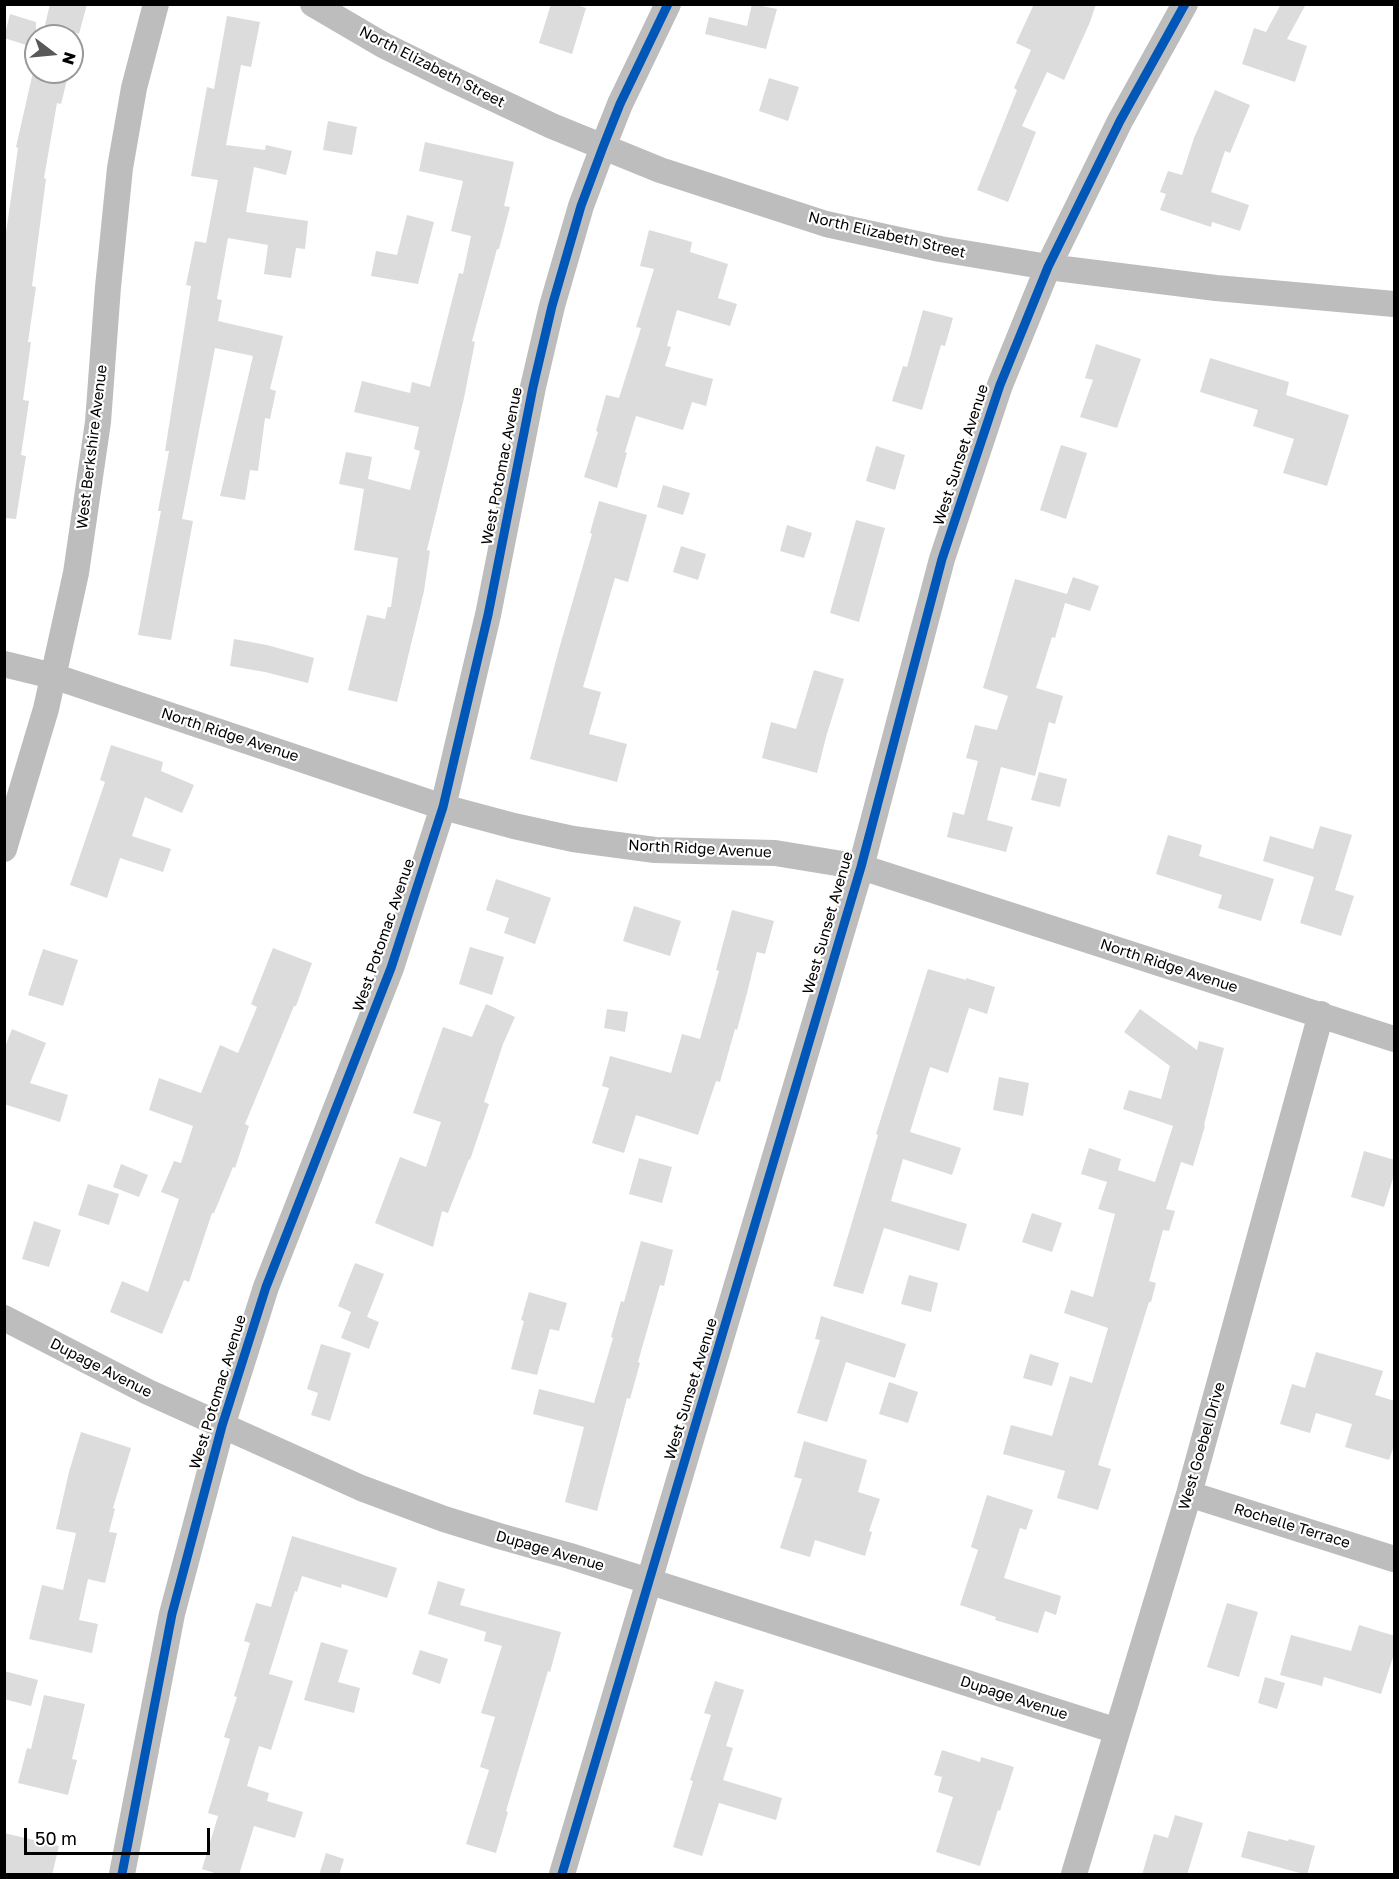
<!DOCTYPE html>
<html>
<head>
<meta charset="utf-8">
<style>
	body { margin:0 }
	#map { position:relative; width:1399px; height:1879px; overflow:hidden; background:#fff; font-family:"Golos Text",sans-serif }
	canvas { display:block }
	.frame { position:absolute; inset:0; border:6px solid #000; pointer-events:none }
	.north { position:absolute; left:24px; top:24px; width:60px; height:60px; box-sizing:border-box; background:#fff; border:2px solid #999; border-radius:50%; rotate:106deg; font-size:16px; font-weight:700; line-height:24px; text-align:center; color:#000 }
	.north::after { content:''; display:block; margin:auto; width:21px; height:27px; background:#595959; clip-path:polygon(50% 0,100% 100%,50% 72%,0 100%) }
	.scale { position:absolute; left:24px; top:1828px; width:186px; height:27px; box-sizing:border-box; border:3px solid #000; border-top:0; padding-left:8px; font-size:18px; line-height:21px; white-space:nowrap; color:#000; -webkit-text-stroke:4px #fff; paint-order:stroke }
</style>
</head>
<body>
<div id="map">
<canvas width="1399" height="1879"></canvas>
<div class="frame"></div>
<div class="north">N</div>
<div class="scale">50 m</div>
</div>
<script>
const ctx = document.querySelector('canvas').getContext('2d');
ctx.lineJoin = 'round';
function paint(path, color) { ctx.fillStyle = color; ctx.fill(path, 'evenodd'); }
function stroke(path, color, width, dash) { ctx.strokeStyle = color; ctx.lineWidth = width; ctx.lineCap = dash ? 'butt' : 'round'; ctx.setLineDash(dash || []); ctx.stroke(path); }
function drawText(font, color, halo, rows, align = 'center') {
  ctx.font = font + ' "Golos Text",sans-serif'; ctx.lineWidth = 4.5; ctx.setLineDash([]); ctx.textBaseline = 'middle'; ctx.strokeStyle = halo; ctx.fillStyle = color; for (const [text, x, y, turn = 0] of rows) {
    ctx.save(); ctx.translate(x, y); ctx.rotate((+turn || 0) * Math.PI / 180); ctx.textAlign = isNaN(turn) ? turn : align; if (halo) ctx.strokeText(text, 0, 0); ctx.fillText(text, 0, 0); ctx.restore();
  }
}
const building = new Path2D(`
	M 50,4 L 87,4 L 79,34 L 45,25 Z
	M 551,4 L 575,4 L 586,8 L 572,54 L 539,43 Z
	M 752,4 L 777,9 L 766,49 L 705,34 L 709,17 L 747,26 Z
	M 1034,4 L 1096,4 L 1090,22 L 1064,80 L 1047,72 L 1022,126 L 1036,132 L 1008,202 L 977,190 L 1017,90 L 1014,88 L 1031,50 L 1016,43 Z
	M 1281,4 L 1306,4 L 1287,39 L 1307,46 L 1295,82 L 1242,64 L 1254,28 L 1266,32 Z
	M 10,14 L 36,22 L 36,48 L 4,38 Z
	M 227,16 L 260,22 L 251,67 L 241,65 L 226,145 L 265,150 L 266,145 L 292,151 L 286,175 L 254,167 L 246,212 L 308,221 L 305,249 L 296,248 L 291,278 L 264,274 L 268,245 L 228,238 L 217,299 L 222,300 L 218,321 L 283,336 L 270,389 L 276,391 L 270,419 L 265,418 L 258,471 L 250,470 L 245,500 L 220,496 L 253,356 L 215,348 L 182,519 L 193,521 L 171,640 L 138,635 L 161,511 L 158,511 L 169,451 L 165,451 L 191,286 L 186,285 L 195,241 L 206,243 L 218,180 L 191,176 L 207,87 L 214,89 Z
	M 33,72 L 69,72 L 61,104 L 57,103 L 44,178 L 46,179 L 32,286 L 36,287 L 28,342 L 31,342 L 23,400 L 29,401 L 21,455 L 26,456 L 16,519 L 4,518 L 4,247 L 18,148 L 16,147 Z
	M 769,78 L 799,87 L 788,121 L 759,111 Z
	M 1215,90 L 1250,105 L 1230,153 L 1225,151 L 1211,192 L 1249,205 L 1240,231 L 1212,222 L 1211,227 L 1160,210 L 1166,194 L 1160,192 L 1168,171 L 1182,175 L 1194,138 Z
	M 328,121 L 357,127 L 352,155 L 323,150 Z
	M 425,142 L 514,162 L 504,206 L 510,207 L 499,249 L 497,249 L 472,341 L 475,342 L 464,398 L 427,550 L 430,551 L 424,591 L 397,702 L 348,690 L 367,615 L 385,619 L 388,607 L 391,607 L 398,558 L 354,550 L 364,489 L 339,484 L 346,452 L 372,457 L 368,479 L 410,490 L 420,451 L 414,449 L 419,427 L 354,412 L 362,381 L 410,393 L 412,382 L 430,387 L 459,273 L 463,274 L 471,236 L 451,231 L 463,181 L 419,171 Z
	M 407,215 L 434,222 L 418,284 L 371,276 L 376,251 L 397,255 Z
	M 649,230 L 692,242 L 690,252 L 728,264 L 718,298 L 737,304 L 730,326 L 677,310 L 667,346 L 671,347 L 665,366 L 713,379 L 706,406 L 692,402 L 683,430 L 636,416 L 625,452 L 627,453 L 617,488 L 584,477 L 598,432 L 596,431 L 606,395 L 619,398 L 641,328 L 636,327 L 654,269 L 640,266 Z
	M 923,310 L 953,318 L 945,346 L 941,345 L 922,410 L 892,401 L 903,366 L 907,367 Z
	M 1096,344 L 1141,359 L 1117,428 L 1080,417 L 1093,380 L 1085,378 Z
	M 1210,358 L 1289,382 L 1286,395 L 1349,415 L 1327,486 L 1283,473 L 1294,439 L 1253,426 L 1258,410 L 1200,392 Z
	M 1061,445 L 1087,453 L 1066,519 L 1040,510 Z
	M 876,446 L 905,455 L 895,490 L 866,481 Z
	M 663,485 L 690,493 L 683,515 L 657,507 Z
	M 599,501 L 647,515 L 628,582 L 615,578 L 583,687 L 601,692 L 589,734 L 627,744 L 617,782 L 530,759 L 559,649 L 592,534 L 590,533 Z
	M 856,520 L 885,528 L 859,622 L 830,613 Z
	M 787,525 L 812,533 L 804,558 L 780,551 Z
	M 681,546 L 706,554 L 698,580 L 673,572 Z
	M 1073,577 L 1099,586 L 1090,611 L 1065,603 L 1055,638 L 1052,637 L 1036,688 L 1063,696 L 1055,724 L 1049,722 L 1035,776 L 1001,767 L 987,820 L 1013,827 L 1006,852 L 947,837 L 953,812 L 964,815 L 978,761 L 966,758 L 975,725 L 997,730 L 1008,696 L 983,688 L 1015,579 L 1067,594 Z
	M 234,639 L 267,645 L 314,658 L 308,683 L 265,672 L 230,666 Z
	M 814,670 L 844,679 L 826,737 L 817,773 L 762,758 L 771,722 L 796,729 Z
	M 111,745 L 163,762 L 161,771 L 194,785 L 182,813 L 145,797 L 132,836 L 171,849 L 163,872 L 120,858 L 107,898 L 70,885 L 105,782 L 100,780 Z
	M 1039,772 L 1067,779 L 1060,807 L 1031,800 Z
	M 1320,826 L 1352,835 L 1335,890 L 1354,896 L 1341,936 L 1300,923 L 1314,877 L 1263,861 L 1270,836 L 1313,849 Z
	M 1168,835 L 1202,845 L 1199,856 L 1274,879 L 1261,921 L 1218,908 L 1222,895 L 1156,874 Z
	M 496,879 L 551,898 L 535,944 L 504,933 L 509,918 L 486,910 Z
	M 634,906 L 681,921 L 670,956 L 623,941 Z
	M 732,910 L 774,921 L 765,954 L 757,952 L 747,993 L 737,1030 L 735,1029 L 720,1082 L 716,1081 L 698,1135 L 636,1115 L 624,1153 L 592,1143 L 609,1088 L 602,1086 L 610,1056 L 671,1073 L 682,1034 L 700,1039 L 719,971 L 716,970 Z
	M 470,947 L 504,957 L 492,995 L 459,984 Z
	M 273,948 L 312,963 L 296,1006 L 294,1006 L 245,1124 L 249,1126 L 235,1168 L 233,1167 L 214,1213 L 212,1213 L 189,1282 L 184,1280 L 162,1334 L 110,1312 L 122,1281 L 148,1292 L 179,1199 L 161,1192 L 174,1161 L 181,1163 L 193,1126 L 149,1110 L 159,1078 L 201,1093 L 220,1045 L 238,1053 L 257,1007 L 251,1004 Z
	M 43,949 L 78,960 L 63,1006 L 28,995 Z
	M 928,969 L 966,980 L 966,978 L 995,987 L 987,1014 L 969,1008 L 948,1073 L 930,1067 L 910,1132 L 961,1148 L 952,1175 L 903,1159 L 891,1201 L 967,1224 L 959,1251 L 884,1228 L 863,1294 L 833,1286 L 878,1135 L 876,1134 Z
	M 486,1004 L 515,1017 L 503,1044 L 484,1102 L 489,1104 L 470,1160 L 469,1159 L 448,1213 L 442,1211 L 433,1247 L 375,1223 L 400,1157 L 426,1167 L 441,1122 L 413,1113 L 443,1027 L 472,1037 Z
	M 607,1009 L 628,1012 L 625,1032 L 604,1028 Z
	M 1140,1009 L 1197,1050 L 1199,1041 L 1224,1048 L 1204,1125 L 1205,1126 L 1193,1166 L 1181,1162 L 1166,1209 L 1175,1211 L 1169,1231 L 1163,1230 L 1149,1281 L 1156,1283 L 1151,1302 L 1149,1302 L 1098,1465 L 1111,1469 L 1098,1510 L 1057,1498 L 1065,1471 L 1003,1454 L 1011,1425 L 1052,1436 L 1070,1376 L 1092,1383 L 1108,1328 L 1064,1313 L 1071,1290 L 1093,1297 L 1115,1214 L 1098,1209 L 1107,1182 L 1081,1174 L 1089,1148 L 1121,1159 L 1118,1170 L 1155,1182 L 1173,1126 L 1123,1109 L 1129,1090 L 1161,1099 L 1170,1066 L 1124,1032 Z
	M 12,1029 L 46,1043 L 30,1083 L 68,1095 L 60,1122 L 4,1104 L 4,1049 Z
	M 999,1077 L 1029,1083 L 1023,1116 L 993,1110 Z
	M 1364,1151 L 1395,1160 L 1395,1172 L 1384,1207 L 1351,1197 Z
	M 639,1158 L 672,1167 L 662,1203 L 629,1194 Z
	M 121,1164 L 148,1175 L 139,1197 L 113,1187 Z
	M 88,1184 L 119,1194 L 109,1225 L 78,1215 Z
	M 1032,1213 L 1062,1223 L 1052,1252 L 1022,1242 Z
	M 34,1221 L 61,1230 L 49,1267 L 22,1259 Z
	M 641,1241 L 673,1250 L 664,1286 L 660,1285 L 638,1362 L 640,1363 L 630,1399 L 627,1398 L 597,1511 L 565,1502 L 584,1427 L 533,1414 L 539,1389 L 594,1403 L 613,1338 L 611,1337 L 621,1301 L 624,1302 Z
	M 355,1263 L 384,1274 L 367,1317 L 379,1322 L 369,1349 L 341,1338 L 351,1312 L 338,1306 Z
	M 909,1275 L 938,1283 L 931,1312 L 901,1304 Z
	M 529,1292 L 567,1303 L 559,1331 L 550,1329 L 537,1375 L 511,1369 L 524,1321 L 521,1320 Z
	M 821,1316 L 906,1344 L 895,1378 L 846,1362 L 827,1422 L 797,1413 L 820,1340 L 815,1339 Z
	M 321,1344 L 351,1353 L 330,1421 L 311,1415 L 318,1393 L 307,1389 Z
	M 1316,1352 L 1383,1371 L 1375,1395 L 1395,1401 L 1395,1443 L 1389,1460 L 1345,1447 L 1352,1424 L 1316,1413 L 1310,1433 L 1280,1424 L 1292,1384 L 1305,1388 Z
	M 1030,1354 L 1059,1363 L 1052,1386 L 1023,1378 Z
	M 889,1382 L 918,1392 L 908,1423 L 879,1414 Z
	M 81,1432 L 131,1448 L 113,1508 L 115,1509 L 109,1532 L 117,1533 L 105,1583 L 88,1579 L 79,1620 L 98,1624 L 92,1653 L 29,1639 L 42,1585 L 63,1590 L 76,1533 L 56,1529 L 69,1472 Z
	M 804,1441 L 867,1460 L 858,1492 L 880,1499 L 869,1531 L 872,1532 L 865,1556 L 815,1540 L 810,1557 L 780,1548 L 802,1479 L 794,1477 Z
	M 987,1495 L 1033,1510 L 1026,1530 L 1020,1528 L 1004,1578 L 1061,1596 L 1056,1615 L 1045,1611 L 1038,1633 L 995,1620 L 996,1617 L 960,1605 L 978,1550 L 971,1547 Z
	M 292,1536 L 397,1568 L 387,1598 L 342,1584 L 341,1588 L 302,1576 L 297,1592 L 295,1591 L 269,1674 L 293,1681 L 271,1750 L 259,1746 L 247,1786 L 269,1793 L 267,1801 L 303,1812 L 295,1838 L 254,1826 L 239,1875 L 221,1875 L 202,1869 L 218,1816 L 208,1813 L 230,1739 L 224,1737 L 237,1697 L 234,1696 L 250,1643 L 244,1641 L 256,1603 L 271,1607 Z
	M 438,1581 L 465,1589 L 460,1605 L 561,1632 L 550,1672 L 548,1671 L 506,1811 L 508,1812 L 496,1853 L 466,1844 L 489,1770 L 480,1767 L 495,1717 L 481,1713 L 502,1646 L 484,1641 L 486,1632 L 428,1614 Z
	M 1227,1603 L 1258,1612 L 1239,1677 L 1207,1667 Z
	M 1359,1625 L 1395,1636 L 1395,1651 L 1381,1694 L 1324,1677 L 1322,1686 L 1280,1675 L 1291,1635 L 1351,1651 Z
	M 321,1642 L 348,1650 L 338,1682 L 360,1688 L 354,1713 L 304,1700 Z
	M 420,1650 L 448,1659 L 440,1684 L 412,1674 Z
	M 4,1671 L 38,1680 L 31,1706 L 4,1699 Z
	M 1265,1677 L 1285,1683 L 1277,1709 L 1258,1703 Z
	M 715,1681 L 744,1690 L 726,1746 L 733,1748 L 723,1780 L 782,1798 L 776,1820 L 719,1803 L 702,1856 L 673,1847 L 693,1781 L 690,1780 L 711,1715 L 704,1713 Z
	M 44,1695 L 85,1704 L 72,1759 L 77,1760 L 68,1795 L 18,1783 L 27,1748 L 31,1749 Z
	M 942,1750 L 980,1762 L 981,1757 L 1014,1767 L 1000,1811 L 998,1810 L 980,1866 L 936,1852 L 953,1797 L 938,1792 L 942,1777 L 934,1775 Z
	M 1175,1815 L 1203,1823 L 1187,1875 L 1142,1875 L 1154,1834 L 1168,1838 Z
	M 1248,1831 L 1288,1841 L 1289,1839 L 1315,1846 L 1307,1875 L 1241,1857 Z
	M 4,1833 L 59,1846 L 52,1875 L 4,1875 Z
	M 326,1853 L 344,1859 L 339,1875 L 319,1875 Z`);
const street = new Path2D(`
	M 313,4 L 383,45 L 452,79 L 552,126 L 660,170 L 826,224 L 940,249 L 1048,267 L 1216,288 L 1394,304
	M 4,664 L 53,676 L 443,807 L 514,826 L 573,839 L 655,850 L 775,853 L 861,867 L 1394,1039
	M 4,849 L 46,709 L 76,573 L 98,422 L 108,287 L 120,168 L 134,88 L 156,4
	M 4,1318 L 148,1392 L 361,1488 L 444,1519 L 499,1536 L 570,1556 L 1117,1731
	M 1189,1494 L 1394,1559
	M 122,1874 L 172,1614 L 222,1426 L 266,1287 L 391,968 L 443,807 L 488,615 L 533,387 L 552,306 L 581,206 L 603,147 L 620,104 L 668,4
	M 562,1874 L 861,867 L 942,559 L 1000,385 L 1048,267 L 1120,121 L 1185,4
	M 1074,1874 L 1189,1494 L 1321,1014`);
const cycleway = new Path2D(`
	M 122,1874 L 172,1614 L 222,1426 L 266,1287 L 391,968 L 443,807 L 488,615 L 533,387 L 552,306 L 581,206 L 603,147 L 620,104 L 668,4
	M 562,1874 L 861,867 L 942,559 L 1000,385 L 1048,267 L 1120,121 L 1185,4`);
const streetNames = [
	["North Elizabeth Street",432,67,27],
	["North Elizabeth Street",887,235,13],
	["West Berkshire Avenue",92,447,-83],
	["West Sunset Avenue",961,455,-72],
	["West Potomac Avenue",502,466,-79],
	["North Ridge Avenue",230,735,18],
	["North Ridge Avenue",700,849,3],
	["West Sunset Avenue",828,923,-74],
	["West Potomac Avenue",384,935,-71],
	["North Ridge Avenue",1169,966,18],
	["Dupage Avenue",101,1368,27],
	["West Sunset Avenue",691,1389,-73],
	["West Potomac Avenue",218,1392,-73],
	["West Goebel Drive",1202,1446,-74],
	["Rochelle Terrace",1292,1526,17],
	["Dupage Avenue",550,1551,16],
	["Dupage Avenue",1014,1698,18]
];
paint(building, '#dcdcdc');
stroke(street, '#bdbdbd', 26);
stroke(cycleway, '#0057b8', 9);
drawText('15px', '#000', '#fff', streetNames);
</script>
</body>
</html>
